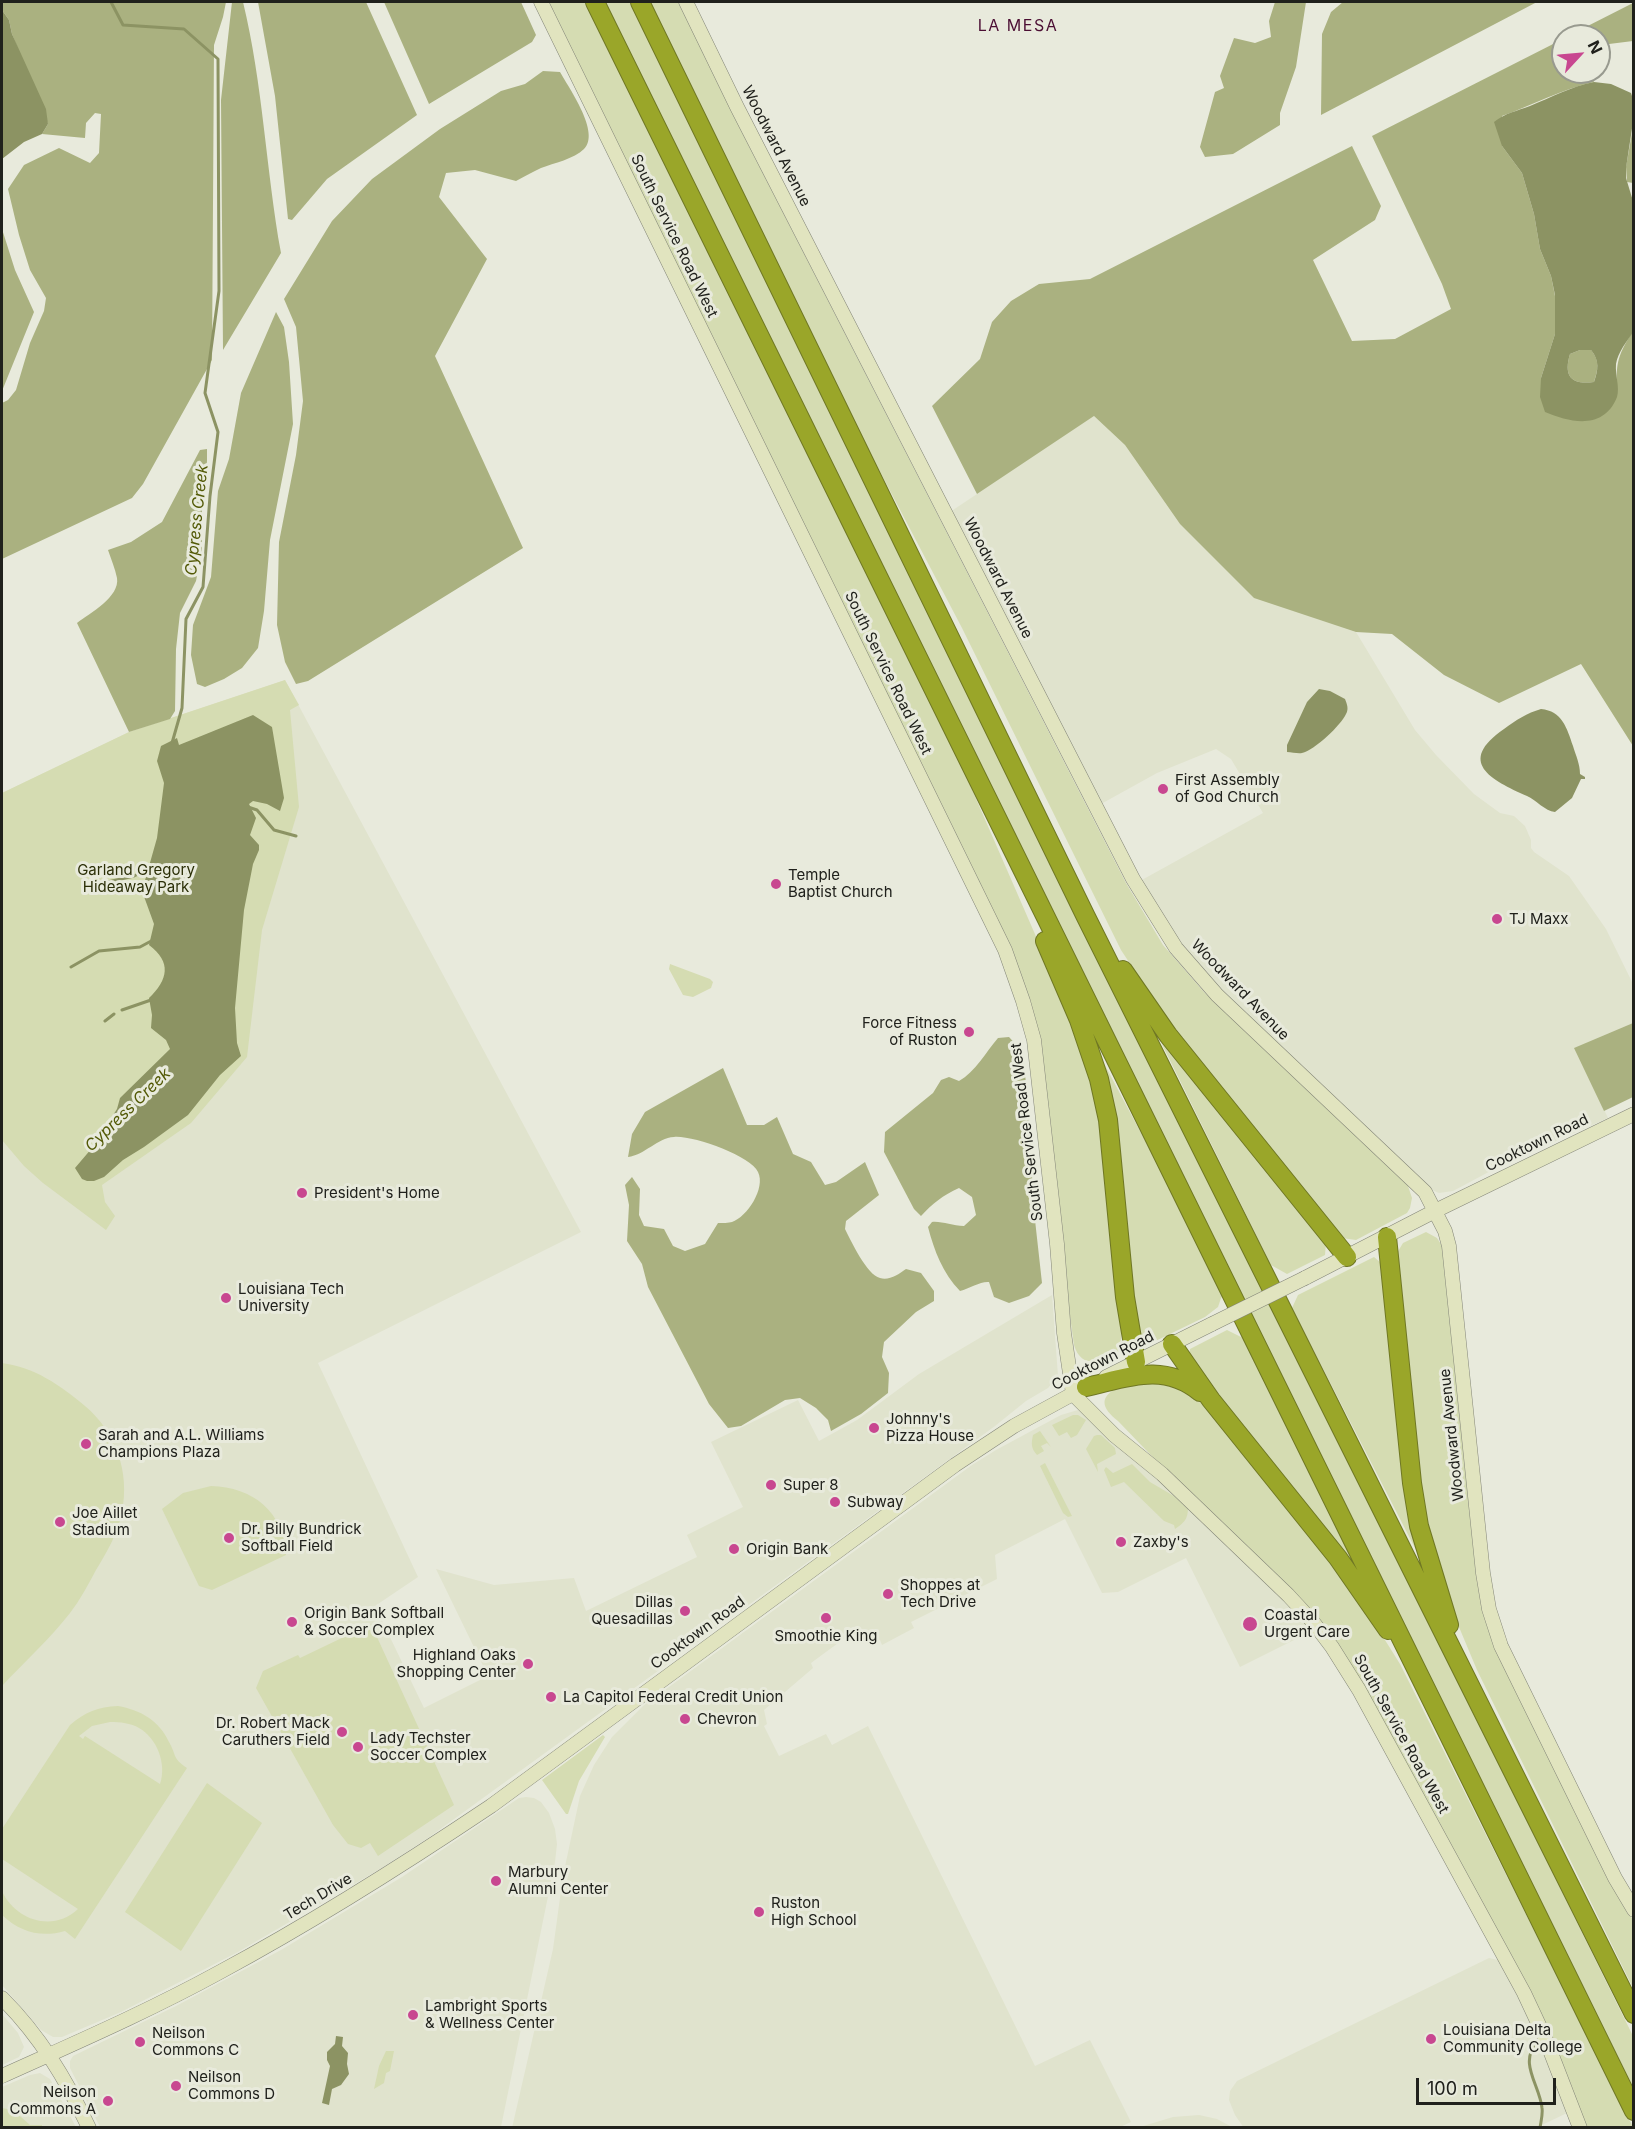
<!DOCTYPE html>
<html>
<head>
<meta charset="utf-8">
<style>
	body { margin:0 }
	#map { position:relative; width:1635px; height:2129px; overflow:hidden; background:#e8eadc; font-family:Inter,sans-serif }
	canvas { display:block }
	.frame { position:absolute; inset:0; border:3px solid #20211c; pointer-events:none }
	.north { position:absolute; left:1551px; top:24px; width:60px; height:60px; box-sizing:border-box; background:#e8eadc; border:2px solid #989a8f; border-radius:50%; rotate:64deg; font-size:16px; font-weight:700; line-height:24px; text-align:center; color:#20211c }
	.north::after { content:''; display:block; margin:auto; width:21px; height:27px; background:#c84790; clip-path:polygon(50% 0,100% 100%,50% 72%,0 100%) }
	.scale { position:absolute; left:1416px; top:2078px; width:140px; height:27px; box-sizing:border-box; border:3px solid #20211c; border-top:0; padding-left:8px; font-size:18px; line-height:21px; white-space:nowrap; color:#20211c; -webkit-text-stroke:4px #e8eadc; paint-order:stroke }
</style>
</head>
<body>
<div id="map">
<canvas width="1635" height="2129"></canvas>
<div class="frame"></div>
<div class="north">N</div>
<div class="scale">100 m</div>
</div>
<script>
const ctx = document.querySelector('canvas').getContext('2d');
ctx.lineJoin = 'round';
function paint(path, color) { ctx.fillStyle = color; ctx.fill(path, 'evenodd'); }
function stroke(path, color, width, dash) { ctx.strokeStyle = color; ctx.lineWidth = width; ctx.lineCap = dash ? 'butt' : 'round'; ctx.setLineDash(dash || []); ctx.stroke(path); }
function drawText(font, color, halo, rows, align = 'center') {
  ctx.font = font + ' Inter,sans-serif'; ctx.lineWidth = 6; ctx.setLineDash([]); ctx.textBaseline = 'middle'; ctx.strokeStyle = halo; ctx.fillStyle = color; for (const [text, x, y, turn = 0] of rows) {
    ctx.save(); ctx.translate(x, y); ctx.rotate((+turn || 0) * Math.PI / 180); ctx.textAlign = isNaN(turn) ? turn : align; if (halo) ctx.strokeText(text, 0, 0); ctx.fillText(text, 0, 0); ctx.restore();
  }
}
const built = new Path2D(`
	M 1094,416 L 1125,445 L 1180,524 L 1254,597 L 1356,632 L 1415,730 L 1436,755 L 1474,794 L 1500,813 L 1514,816 L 1525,826 L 1531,840 L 1531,848 L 1534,852 L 1569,876 L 1606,929 L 1633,984 L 1633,1023 L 1575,1048 L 1608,1118 L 1500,1166 L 1453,1191 L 1439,1193 L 1432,1190 L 1233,1003 L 1192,960 L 1140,881 L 1263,813 L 1231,759 L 1216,749 L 1157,773 L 1101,804 L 950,512 Z
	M 285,680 L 581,1232 L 318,1363 L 418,1577 L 375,1606 L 424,1708 L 488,1676 L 436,1569 L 494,1585 L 574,1578 L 586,1611 L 697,1557 L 687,1535 L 743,1507 L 711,1442 L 798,1400 L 819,1441 L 857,1420 L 919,1374 L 1052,1295 L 1058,1376 L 1048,1388 L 1026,1401 L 995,1426 L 428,1838 L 380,1869 L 238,1952 L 121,2012 L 62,2037 L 53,2037 L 41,2030 L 2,1985 L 2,793 L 129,732 Z
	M 1078,1410 L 1088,1415 L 1258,1571 L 1312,1631 L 1240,1667 L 1186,1558 L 1118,1592 L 1102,1593 L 1065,1519 L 995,1555 L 997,1579 L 911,1622 L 914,1628 L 882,1645 L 880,1640 L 851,1630 L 843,1634 L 845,1638 L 811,1663 L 813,1668 L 764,1710 L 767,1724 L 764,1726 L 779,1756 L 826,1734 L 832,1745 L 868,1726 L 1035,2066 L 1090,2040 L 1131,2122 L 1118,2128 L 512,2128 L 553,1949 L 563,1876 L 580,1796 L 594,1765 L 612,1737 L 643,1706 L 972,1465 L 996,1450 L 1061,1415 Z
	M 526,1797 L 534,1798 L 541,1802 L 549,1813 L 555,1829 L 557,1844 L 555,1862 L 501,2127 L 100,2127 L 70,2068 L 70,2061 L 73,2056 L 176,2006 L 281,1950 L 402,1877 L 519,1798 Z
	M 1489,1958 L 1498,1960 L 1531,2018 L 1569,2112 L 1538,2127 L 1244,2128 L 1235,2115 L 1229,2100 L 1230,2091 L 1237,2081 Z
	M 2,2014 L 18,2033 L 24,2047 L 19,2057 L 2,2065 Z
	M 40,2073 L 50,2079 L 76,2127 L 2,2127 L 2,2087 L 30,2075 Z
	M 1199,2115 L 1217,2119 L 1232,2127 L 1140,2127 L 1173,2117 Z`);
const green = new Path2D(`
	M 546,2 L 586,2 L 960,762 L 1075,1026 L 1093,1086 L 1102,1133 L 1122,1333 L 1119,1351 C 1103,1365 1081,1369 1074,1345 L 1025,991 Z
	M 602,2 L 630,2 L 1633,2036 L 1633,2087 Z
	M 647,2 L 679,2 L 749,146 L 1126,883 L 1163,945 L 1204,992 L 1407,1183 L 1412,1198 L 1410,1208 L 1407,1213 L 1356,1240 L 1342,1238 L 1163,1014 L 1121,950 L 962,628 L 866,445 Z
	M 285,680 L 299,705 L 290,710 L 299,807 L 262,930 L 247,1057 L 191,1123 L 102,1185 L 105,1202 L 115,1216 L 106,1230 L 43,1183 L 24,1166 L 2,1140 L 2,793 L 129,732 Z
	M 670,964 L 710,979 L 713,982 L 711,988 L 693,997 L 683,995 L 669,969 Z
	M 1149,1018 L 1326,1242 L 1325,1255 L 1287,1274 L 1271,1265 Z
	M 1098,1052 L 1169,1186 L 1223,1296 L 1221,1298 L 1218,1307 L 1205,1317 L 1143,1347 L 1140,1346 Z
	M 1426,1232 L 1437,1238 L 1444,1249 L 1481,1586 L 1622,1901 L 1633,1920 L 1633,1988 L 1477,1670 L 1446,1596 L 1419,1490 L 1397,1253 L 1403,1243 Z
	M 1374,1257 L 1381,1263 L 1419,1556 L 1292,1308 L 1298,1295 Z
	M 1227,1330 L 1245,1339 L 1367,1586 L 1333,1547 L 1189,1356 L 1190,1349 Z
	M 2,1363 C 34,1367 60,1385 85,1406 C 116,1432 130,1472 122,1512 C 118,1533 107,1552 96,1570 C 88,1585 80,1600 70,1613 C 50,1639 24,1662 2,1686 Z
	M 1144,1378 L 1192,1392 L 1207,1407 C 1274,1491 1345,1572 1400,1664 L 1633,2127 L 1584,2127 L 1535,2000 L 1347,1659 L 1118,1421 C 1085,1395 1121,1386 1144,1378 Z
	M 1073,1415 L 1078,1415 L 1086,1420 L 1077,1435 L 1071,1438 L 1067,1432 L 1059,1436 L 1052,1425 Z
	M 1040,1431 L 1051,1447 L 1047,1443 L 1041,1446 L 1044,1451 L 1037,1455 C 1031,1448 1031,1444 1033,1435 Z
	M 1097,1435 L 1101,1435 L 1115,1448 L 1116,1454 L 1097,1464 L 1098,1472 L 1086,1449 L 1094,1436 Z
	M 1045,1463 L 1072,1516 L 1068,1517 L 1063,1513 L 1040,1466 Z
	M 1132,1464 L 1150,1482 L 1179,1499 L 1188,1508 C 1188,1519 1184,1523 1175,1529 L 1174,1525 L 1164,1521 L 1124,1482 L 1111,1487 L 1104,1470 L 1106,1467 L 1113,1473 Z
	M 211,1486 C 253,1487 284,1512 286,1555 L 212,1590 L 199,1586 L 162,1509 L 183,1493 Z
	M 371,1624 L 454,1805 L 378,1856 L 370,1843 L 361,1848 L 348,1844 L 333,1825 L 256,1688 L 263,1671 L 298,1655 L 300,1658 Z
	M 118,1706 C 140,1710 159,1720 169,1742 C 177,1756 172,1758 187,1768 L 75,1939 L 65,1931 C 41,1938 20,1932 2,1915 L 2,1891 C 15,1920 53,1933 78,1909 L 2,1859 L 2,1829 L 70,1725 C 85,1712 98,1707 118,1706 ZM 110,1722 C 120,1722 131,1723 139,1728 C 157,1738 167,1764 160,1784 L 85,1736 L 83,1739 L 79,1736 L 92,1726 Z
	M 603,1735 L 605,1737 L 579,1781 L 568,1814 L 566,1814 L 542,1780 Z
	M 207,1783 L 262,1823 L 181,1951 L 125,1912 Z
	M 386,2051 L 394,2051 L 390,2071 L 386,2073 L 384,2083 L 374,2089 L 379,2066 Z
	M 2,2104 L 2,2108 L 13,2110 L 30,2125 L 42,2125 L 42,2127 L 2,2127 Z`);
const forest = new Path2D(`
	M 3,2 L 226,2 L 223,17 L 214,45 L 212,360 L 143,484 L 132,498 L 2,559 L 2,403 L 8,400 L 16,390 L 30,343 L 44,311 L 46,298 L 30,270 L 19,235 L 8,189 L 24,165 L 59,148 L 90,163 L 99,153 L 101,114 L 95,113 L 86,123 L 85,138 L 42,134 L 48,124 L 12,34 L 9,20 L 2,10 Z
	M 232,2 L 243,2 C 263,84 266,170 281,253 L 223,350 L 221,100 Z
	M 258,2 L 366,2 L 417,115 L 327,179 L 292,220 L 288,219 L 275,96 Z
	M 384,2 L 521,2 L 536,35 L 532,42 L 429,104 Z
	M 1275,2 L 1306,2 L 1296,67 L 1280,113 L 1280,125 L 1233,154 L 1205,157 L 1200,147 L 1215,92 L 1224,88 L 1220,76 L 1234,38 L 1255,43 L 1271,37 L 1269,21 Z
	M 1343,2 L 1537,2 L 1321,115 L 1322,34 L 1331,12 Z
	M 1633,3 L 1633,41 L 1609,44 L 1599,49 L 1599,36 L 1568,36 Z
	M 1563,39 L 1563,72 L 1589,72 L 1594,82 C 1562,89 1533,105 1502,116 L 1502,146 L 1522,173 L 1534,214 L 1540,249 L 1551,276 L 1555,296 L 1555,334 L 1541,378 L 1617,395 C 1616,364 1616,358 1633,331 L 1633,746 L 1581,664 L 1499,703 L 1444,675 L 1392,634 L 1356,632 L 1254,598 L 1180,524 L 1125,445 L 1094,416 L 977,494 L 932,406 L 980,359 L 992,322 L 1011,301 L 1039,284 L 1090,279 L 1352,146 L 1381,206 L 1375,220 L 1313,260 L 1352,341 L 1395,339 L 1451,309 L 1442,284 L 1372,136 Z
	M 543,71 L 560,72 C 569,88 601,133 584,149 C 574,159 554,163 541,168 C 532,172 524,177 516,181 L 475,170 L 446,173 L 439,197 L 487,259 L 435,356 L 523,548 L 308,681 L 296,684 L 285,662 L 277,625 L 279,542 L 296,455 L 303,401 L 296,327 L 284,299 L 332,221 L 372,179 L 440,129 L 501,91 L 525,84 Z
	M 1632,133 L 1634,134 L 1633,183 L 1627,182 L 1626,167 Z
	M 2,229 L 15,270 L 34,312 L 2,391 Z
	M 276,312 L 284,327 L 289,362 L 293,424 L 270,540 L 264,611 L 258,648 L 242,668 L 224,679 L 205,687 L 197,684 L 191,655 L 193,625 L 211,577 L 218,491 L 229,459 L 241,393 Z
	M 1580,350 L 1591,350 C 1600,361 1598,369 1594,382 C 1572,385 1563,377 1570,354 Z
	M 207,449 L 207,461 L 202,509 L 202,550 L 196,581 L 180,613 L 176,649 L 175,711 L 170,719 L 129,732 L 77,623 C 90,613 120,597 117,578 C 115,568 111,559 108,550 L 131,542 L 162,522 L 200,450 Z
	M 1633,1023 L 1633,1097 L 1604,1111 L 1574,1048 Z
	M 1009,1037 L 1019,1048 L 1024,1063 L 1029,1116 L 1034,1211 L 1042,1283 L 1029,1296 L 1009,1303 L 994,1297 L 989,1282 C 981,1281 970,1288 960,1291 C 943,1274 934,1250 928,1227 L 932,1222 C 942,1221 952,1226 964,1226 L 976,1215 L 972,1197 L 959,1188 C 943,1195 932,1204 921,1216 L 914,1209 L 884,1152 L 885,1132 L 933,1093 L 941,1080 L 949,1077 L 959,1081 C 975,1072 986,1052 998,1038 Z
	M 723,1068 L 747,1125 L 764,1125 L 777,1117 L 793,1154 L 811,1162 L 825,1185 L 836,1182 L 865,1162 L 879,1195 L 846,1221 L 845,1229 C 851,1241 867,1275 880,1278 C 889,1281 899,1274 906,1269 L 921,1273 L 934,1291 L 934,1301 L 916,1312 L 884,1342 L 882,1357 L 889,1373 L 888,1393 L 861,1414 L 831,1431 L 828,1420 L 816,1408 L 800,1398 L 785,1400 L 741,1426 L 728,1428 L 709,1404 L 648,1287 L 642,1264 L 627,1241 L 629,1205 L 625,1185 L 632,1177 L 640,1189 L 639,1215 L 644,1226 L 664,1229 L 673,1246 L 685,1251 L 705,1244 L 718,1223 C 722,1223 729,1223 732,1222 C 747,1217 766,1188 758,1172 C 751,1156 692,1135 674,1137 C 657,1138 645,1155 628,1157 L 632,1134 L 645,1112 Z`);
const water = new Path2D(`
	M 2,10 L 9,20 L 12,34 L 46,109 L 48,124 L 42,134 L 24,142 L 2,159 Z
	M 1594,82 L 1611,84 L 1631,93 L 1633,99 L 1633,122 L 1626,168 L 1626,178 L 1633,201 L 1634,331 C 1627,341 1618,352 1616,364 C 1615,375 1620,387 1617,397 C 1604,430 1571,423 1545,412 L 1540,397 L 1541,378 L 1555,334 L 1555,295 L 1551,276 L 1540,249 L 1534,214 L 1522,173 L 1502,146 L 1494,122 C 1505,113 1517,111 1530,106 C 1552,97 1570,87 1594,82 ZM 1580,350 L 1591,350 C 1600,361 1598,370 1594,382 C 1572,385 1563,377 1570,354 Z
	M 1319,689 L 1330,691 L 1345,699 C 1347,704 1349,709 1346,714 C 1341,725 1315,750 1302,753 C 1298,754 1292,752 1287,752 L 1287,745 L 1307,702 Z
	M 1541,709 C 1562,711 1567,728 1573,746 C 1576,756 1580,764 1580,774 L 1585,777 L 1585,779 L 1581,779 L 1572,798 L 1555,812 C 1545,811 1536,800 1527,796 C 1491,780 1456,762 1504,729 C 1516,720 1527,713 1541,709 Z
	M 253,715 L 272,727 L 284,798 L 280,811 L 267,804 L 253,801 L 249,804 L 256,818 L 250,835 L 259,845 L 259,850 L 253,864 L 244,910 L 235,1008 L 237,1043 L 241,1056 L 220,1075 L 188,1115 L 144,1147 L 123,1160 L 104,1177 L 94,1181 L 87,1181 L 82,1179 L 75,1168 L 92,1148 L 117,1109 L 120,1098 L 170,1049 L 166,1040 L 151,1028 L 152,1015 L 149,998 C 168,980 172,962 149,945 L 154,924 L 142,891 L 157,838 L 164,783 L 157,761 L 161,746 L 177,738 L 179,745 Z
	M 336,2036 L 343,2037 L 342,2046 L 348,2053 L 347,2064 L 349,2074 L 341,2085 L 332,2089 L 329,2105 L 322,2103 L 330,2066 L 327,2060 L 327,2052 L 335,2044 Z`);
const stream = new Path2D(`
	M 111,2 L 123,25 L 184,29 L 218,59 L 219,291 L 205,393 L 218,432 L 210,496 L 203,587 L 186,619 L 182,708 L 172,743
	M 248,807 L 257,810 L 274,830 L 296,836
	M 99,884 L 134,876 L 151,868
	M 71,967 L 99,951 L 140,947 L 153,940
	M 122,1010 L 151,1000
	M 105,1021 L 114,1014
	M 1537,2043 C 1518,2062 1540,2086 1542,2108 C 1543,2114 1541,2121 1540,2128`);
const secondary = new Path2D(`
	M 541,2 L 1005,950 L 1023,1001 L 1034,1040 L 1057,1244 L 1064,1333 L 1073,1394 L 1114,1435 L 1162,1474 L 1288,1595 L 1313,1622 L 1332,1647 L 1359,1690 L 1524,1993 L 1546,2040 L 1580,2128
	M 686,2 L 737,107 L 1133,879 L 1176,948 L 1217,995 L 1425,1192 L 1445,1231 L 1449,1246 L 1483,1573 L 1489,1609 L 1501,1646 L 1615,1878 L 1634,1910
	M 1305,1278 L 1435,1211 L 1634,1114
	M 1106,1377 L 1212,1324
	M 2,1998 C 40,2036 66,2079 89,2128
	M 2,2076 C 75,2043 149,2011 220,1972 C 313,1922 403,1865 491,1806 L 955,1465 L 1014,1426 L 1080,1390`);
const highway = new Path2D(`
	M 595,2 L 1634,2111
	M 640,2 L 1086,917 L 1634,2014
	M 1045,941 L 1079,1020 L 1099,1079 L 1108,1120 L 1125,1297 L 1136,1362
	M 1123,970 L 1168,1035 L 1347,1257
	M 1387,1237 L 1412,1483 L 1419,1526 L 1449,1625
	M 1172,1344 L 1211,1400 L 1338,1558 L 1388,1630
	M 1086,1387 C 1127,1378 1163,1362 1200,1392`);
const secondaryBridge = new Path2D(`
	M 1212,1324 L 1305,1278`);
const markers = [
	[1163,789,6,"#c84790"],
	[776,884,6,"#c84790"],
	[1497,919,6,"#c84790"],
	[969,1032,6,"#c84790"],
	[302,1193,6,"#c84790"],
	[226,1298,6,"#c84790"],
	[874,1428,6,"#c84790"],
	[86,1444,6,"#c84790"],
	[771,1485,6,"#c84790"],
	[835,1502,6,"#c84790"],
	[60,1522,6,"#c84790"],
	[229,1538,6,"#c84790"],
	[1121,1542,6,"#c84790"],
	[734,1549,6,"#c84790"],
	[888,1594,6,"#c84790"],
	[685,1611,6,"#c84790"],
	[826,1618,6,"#c84790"],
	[292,1622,6,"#c84790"],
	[1250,1624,8,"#c84790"],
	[528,1664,6,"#c84790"],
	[551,1697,6,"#c84790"],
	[685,1719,6,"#c84790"],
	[342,1732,6,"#c84790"],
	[358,1747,6,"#c84790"],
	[496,1881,6,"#c84790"],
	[759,1912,6,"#c84790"],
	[413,2015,6,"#c84790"],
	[1431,2039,6,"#c84790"],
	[140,2042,6,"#c84790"],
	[176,2086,6,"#c84790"],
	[108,2101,6,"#c84790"]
];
const streetNames = [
	["Woodward Avenue",776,146,63],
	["South Service Road West",674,236,64],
	["Woodward Avenue",998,578,63],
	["South Service Road West",888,673,64],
	["Woodward Avenue",1240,990,46],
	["South Service Road West",1027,1132,-97],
	["Cooktown Road",1537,1143,-26],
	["Cooktown Road",1103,1361,-27],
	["Woodward Avenue",1452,1435,-96],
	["Cooktown Road",698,1633,-36],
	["South Service Road West",1401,1734,61],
	["Tech Drive",318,1897,-31]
];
const poiNames = [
	["First Assembly",1175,780],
	["of God Church",1175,797],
	["Temple",788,875],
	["Baptist Church",788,892],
	["TJ Maxx",1509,919],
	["Force Fitness",957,1023,"right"],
	["of Ruston",957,1040,"right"],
	["President's Home",314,1193],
	["Louisiana Tech",238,1289],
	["University",238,1306],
	["Johnny's",886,1419],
	["Pizza House",886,1436],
	["Sarah and A.L. Williams",98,1435],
	["Champions Plaza",98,1452],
	["Super 8",783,1485],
	["Subway",847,1502],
	["Joe Aillet",72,1513],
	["Stadium",72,1530],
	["Dr. Billy Bundrick",241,1529],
	["Softball Field",241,1546],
	["Zaxby's",1133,1542],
	["Origin Bank",746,1549],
	["Shoppes at",900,1585],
	["Tech Drive",900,1602],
	["Dillas",673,1602,"right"],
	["Quesadillas",673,1619,"right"],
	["Origin Bank Softball",304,1613],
	["& Soccer Complex",304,1630],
	["Coastal",1264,1615],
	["Urgent Care",1264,1632],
	["Smoothie King",826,1636,"center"],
	["Highland Oaks",516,1655,"right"],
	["Shopping Center",516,1672,"right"],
	["La Capitol Federal Credit Union",563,1697],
	["Chevron",697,1719],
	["Dr. Robert Mack",330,1723,"right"],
	["Caruthers Field",330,1740,"right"],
	["Lady Techster",370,1738],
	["Soccer Complex",370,1755],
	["Marbury",508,1872],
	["Alumni Center",508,1889],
	["Ruston",771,1903],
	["High School",771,1920],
	["Lambright Sports",425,2006],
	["& Wellness Center",425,2023],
	["Louisiana Delta",1443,2030],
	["Community College",1443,2047],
	["Neilson",152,2033],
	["Commons C",152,2050],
	["Neilson",188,2077],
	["Commons D",188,2094],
	["Neilson",96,2092,"right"],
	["Commons A",96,2109,"right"]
];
const parkNames = [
	["Garland Gregory",136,870],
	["Hideaway Park",136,887]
];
const neighbourhoodNames = [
	["LA MESA",1018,26]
];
const waterNames = [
	["Cypress Creek",197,520,-84],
	["Cypress Creek",128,1110,-44]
];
paint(built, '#e0e3cd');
paint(green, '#d5dcb2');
paint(forest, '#aab180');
paint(water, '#8c9363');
stroke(stream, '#8c9363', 3);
stroke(secondary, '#838578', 15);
stroke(highway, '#6f7724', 20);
stroke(secondary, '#e1e4bf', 14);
stroke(highway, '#9aa629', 18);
stroke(secondaryBridge, '#838578', 15, []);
stroke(secondaryBridge, '#e1e4bf', 14);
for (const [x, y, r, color] of markers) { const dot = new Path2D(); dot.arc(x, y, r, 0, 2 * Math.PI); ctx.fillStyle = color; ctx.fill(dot); stroke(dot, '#e8eadc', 2); }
drawText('15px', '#20211c', '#e8eadc', streetNames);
drawText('15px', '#20211c', '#e8eadc', poiNames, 'left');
drawText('15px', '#2b2f07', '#e8eadc', parkNames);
ctx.letterSpacing = '1.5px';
drawText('16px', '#4b0e33', '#e8eadc', neighbourhoodNames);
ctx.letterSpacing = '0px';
drawText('italic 16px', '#525905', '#e8eadc', waterNames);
</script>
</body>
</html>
